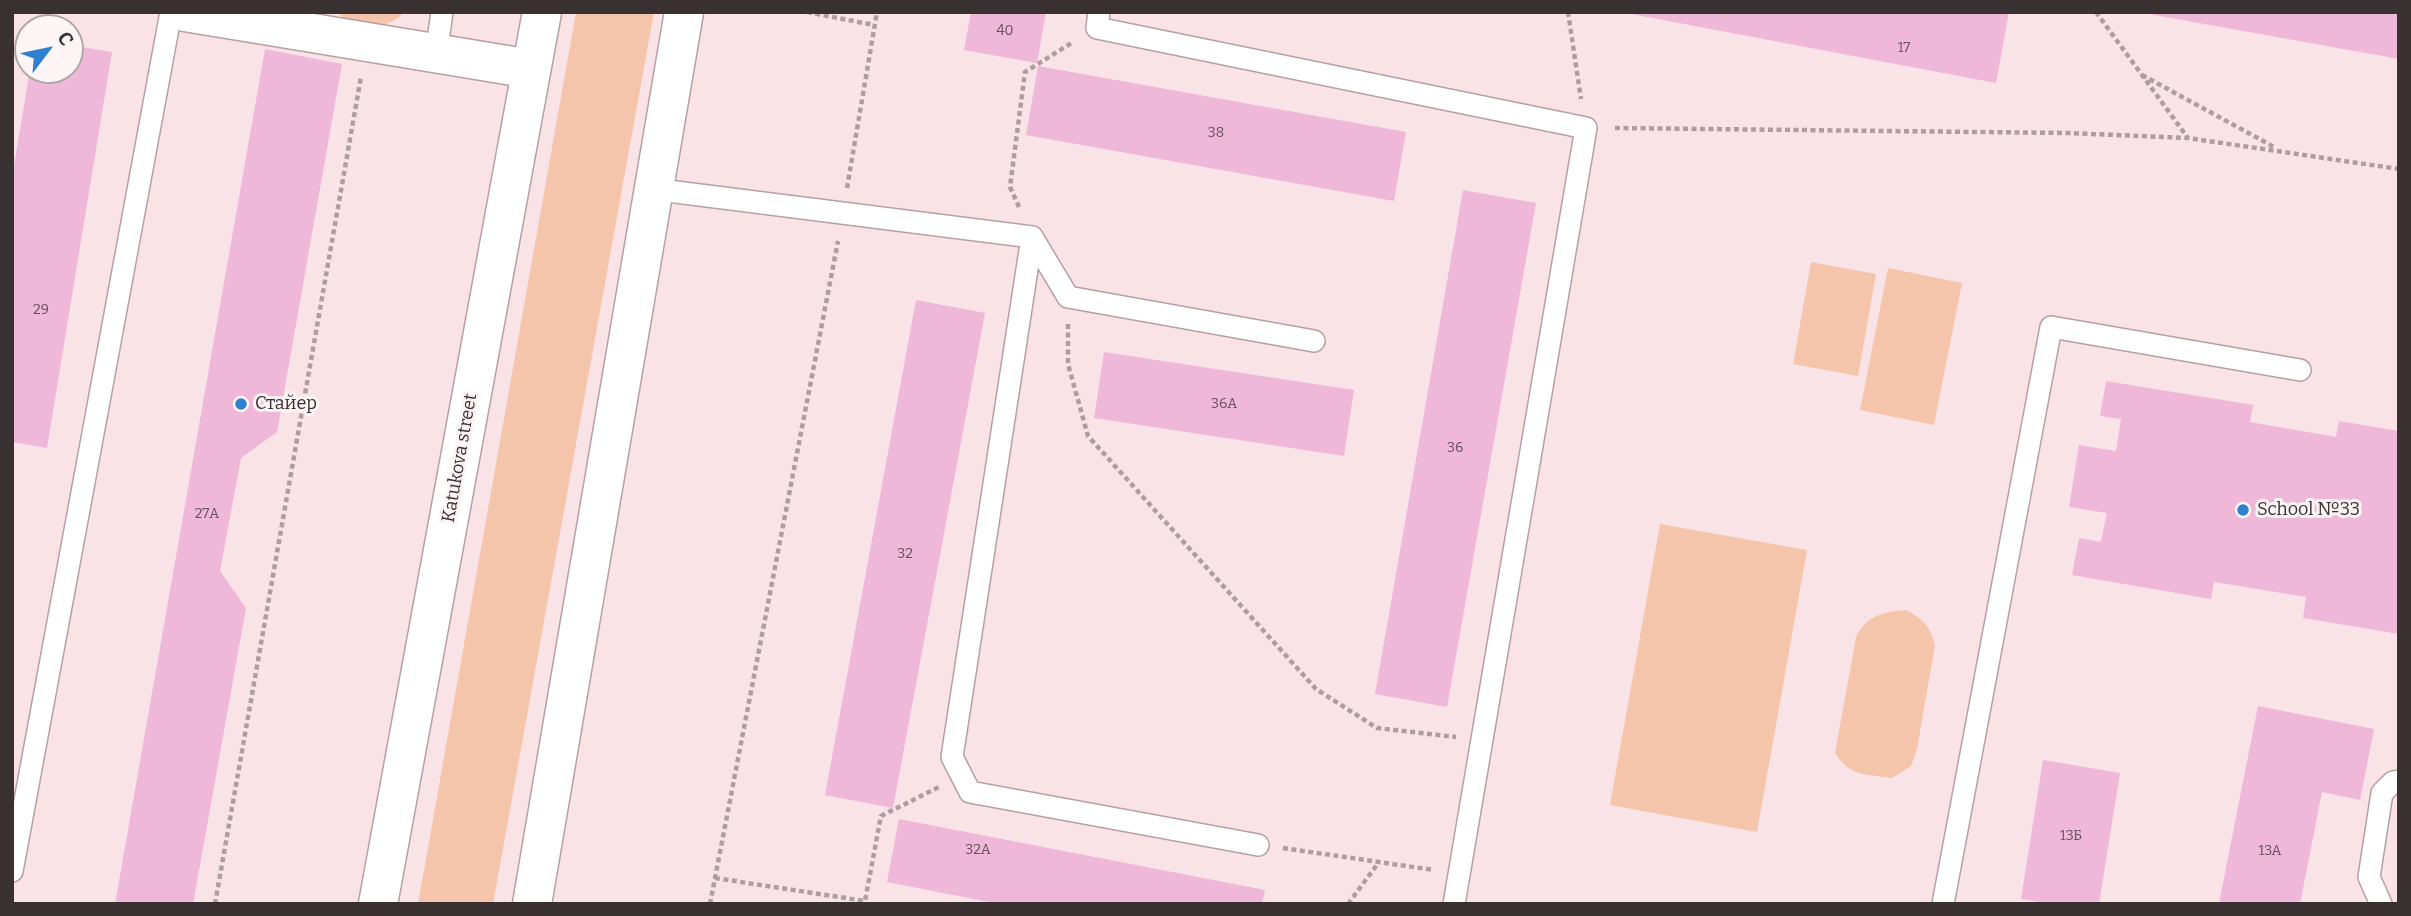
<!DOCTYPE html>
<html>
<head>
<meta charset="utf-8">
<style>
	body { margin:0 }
	#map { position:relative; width:2411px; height:916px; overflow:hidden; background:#fae3e7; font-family:Bitter,serif }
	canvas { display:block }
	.frame { position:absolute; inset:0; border:14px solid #393032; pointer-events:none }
	.north { position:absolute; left:14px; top:14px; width:70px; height:70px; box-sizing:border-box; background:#fdf4f5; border:2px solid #afa6a7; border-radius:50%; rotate:58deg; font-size:19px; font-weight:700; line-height:28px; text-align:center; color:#393032 }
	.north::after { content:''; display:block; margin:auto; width:24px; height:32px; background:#3080d0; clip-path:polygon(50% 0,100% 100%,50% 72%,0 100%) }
</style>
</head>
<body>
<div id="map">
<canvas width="2411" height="916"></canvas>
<div class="frame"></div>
<div class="north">С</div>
</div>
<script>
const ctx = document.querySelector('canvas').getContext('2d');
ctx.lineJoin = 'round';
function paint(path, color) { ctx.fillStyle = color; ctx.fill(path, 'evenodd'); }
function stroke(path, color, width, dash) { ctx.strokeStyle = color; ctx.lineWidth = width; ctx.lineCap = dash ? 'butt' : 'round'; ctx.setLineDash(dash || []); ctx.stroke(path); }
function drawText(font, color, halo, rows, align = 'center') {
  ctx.font = font + ' Bitter,serif'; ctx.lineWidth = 6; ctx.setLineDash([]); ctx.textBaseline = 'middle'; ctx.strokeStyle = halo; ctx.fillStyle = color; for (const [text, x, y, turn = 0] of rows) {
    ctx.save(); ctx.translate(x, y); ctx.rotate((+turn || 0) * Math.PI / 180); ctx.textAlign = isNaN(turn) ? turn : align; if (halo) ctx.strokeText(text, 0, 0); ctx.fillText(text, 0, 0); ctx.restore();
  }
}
const green = new Path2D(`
	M 337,12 L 404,12 C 387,32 354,31 337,12 Z
	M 576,12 L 654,12 L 493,904 L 418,904 Z
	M 1811,262 L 1876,274 L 1858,376 L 1793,364 Z
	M 1888,268 L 1962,283 L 1934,425 L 1860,410 Z
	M 1660,524 L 1807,550 L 1757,832 L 1610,805 Z
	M 1906,610 C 1923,619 1930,626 1935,645 L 1917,749 L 1911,766 L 1892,778 C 1866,774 1850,777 1835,753 L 1856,637 C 1867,615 1883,612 1906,610 Z`);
const building = new Path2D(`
	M 971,12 L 1046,12 L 1037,63 L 964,50 Z
	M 1621,12 L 2009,12 L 1996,83 Z
	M 2149,12 L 2399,12 L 2399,59 L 2149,14 Z
	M 70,45 L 112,52 L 47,448 L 12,442 L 12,177 L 30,70 L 70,70 Z
	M 265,49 L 342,64 L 277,432 L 241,458 L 220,571 L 246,608 L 193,904 L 115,904 Z
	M 1038,66 L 1406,132 L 1394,201 L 1026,135 Z
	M 1463,190 L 1536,203 L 1447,707 L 1375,694 Z
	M 916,300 L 985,313 L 893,808 L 825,795 Z
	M 1104,352 L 1354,390 L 1344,456 L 1094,418 Z
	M 2106,381 L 2253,405 L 2250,422 L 2336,437 L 2339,421 L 2399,431 L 2399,634 L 2303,618 L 2306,597 L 2214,582 L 2211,599 L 2072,575 L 2079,538 L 2101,542 L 2107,513 L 2069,507 L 2079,445 L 2116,451 L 2121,419 L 2100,416 Z
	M 2258,706 L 2374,729 L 2360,800 L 2322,792 L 2300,904 L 2219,903 Z
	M 2043,760 L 2120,773 L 2099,904 L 2051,904 L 2021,899 Z
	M 899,819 L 1265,890 L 1262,904 L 999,904 L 887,882 Z`);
const path = new Path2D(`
	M 807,12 L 874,25
	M 1568,12 L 1581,99
	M 2096,12 L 2188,138
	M 2142,75 L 2276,148
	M 1615,128 L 2069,133 L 2188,138 L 2399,169
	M 847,188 L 877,12
	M 1019,207 L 1010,187 L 1025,72 L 1073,42
	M 1068,324 L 1068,364 L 1088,436 L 1316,689 L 1377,728 L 1456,737
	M 1283,848 L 1434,870
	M 715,878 L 865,901 L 881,816 L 939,787
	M 215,904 L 361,77
	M 710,904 L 838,241
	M 1348,904 L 1379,862`);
const lane = new Path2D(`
	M 1099,12 L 1097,28 L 1586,128 L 1454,904
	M 436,54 L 442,12
	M 652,189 L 1032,237 L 1068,297 L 1314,341
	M 1032,237 L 952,757 L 970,792 L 1258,845
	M 12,871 L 171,12
	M 1943,904 L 2051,327 L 2300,370
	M 2381,904 L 2369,877 L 2382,793 L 2393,782 L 2399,781`);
const street = new Path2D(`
	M 185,12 L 531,69`);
const secondary = new Path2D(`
	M 378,904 L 542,12
	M 532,904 L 684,12`);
const markers = [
	[241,404,7,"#3080d0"],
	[2243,510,7,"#3080d0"]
];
const numberNames = [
	["40",1005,31],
	["17",1904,48],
	["38",1216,133],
	["29",41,310],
	["36А",1224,404],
	["36",1455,448],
	["27А",207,514],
	["32",905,554],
	["13Б",2071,836],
	["32А",978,850],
	["13А",2270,851]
];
const poiNames = [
	["Стайер",255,404],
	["School №33",2257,510]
];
const streetNames = [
	["Katukova street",460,458,-80]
];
paint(green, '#f4c5ab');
paint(building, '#efb7d8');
stroke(lane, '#b6a0a4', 24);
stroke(street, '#b6a0a4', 41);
stroke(secondary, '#b6a0a4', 41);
stroke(path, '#ae9da0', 4.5, [5, 3.5]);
stroke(lane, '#fff', 21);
stroke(street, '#fff', 38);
stroke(secondary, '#fff', 38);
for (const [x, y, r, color] of markers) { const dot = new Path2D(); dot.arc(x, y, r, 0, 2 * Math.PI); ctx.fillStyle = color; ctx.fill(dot); stroke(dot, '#fdf4f5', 2.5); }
drawText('14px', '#66525c', null, numberNames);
drawText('18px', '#393032', '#fdf4f5', poiNames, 'left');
drawText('18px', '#393032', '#fdf4f5', streetNames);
</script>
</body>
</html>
